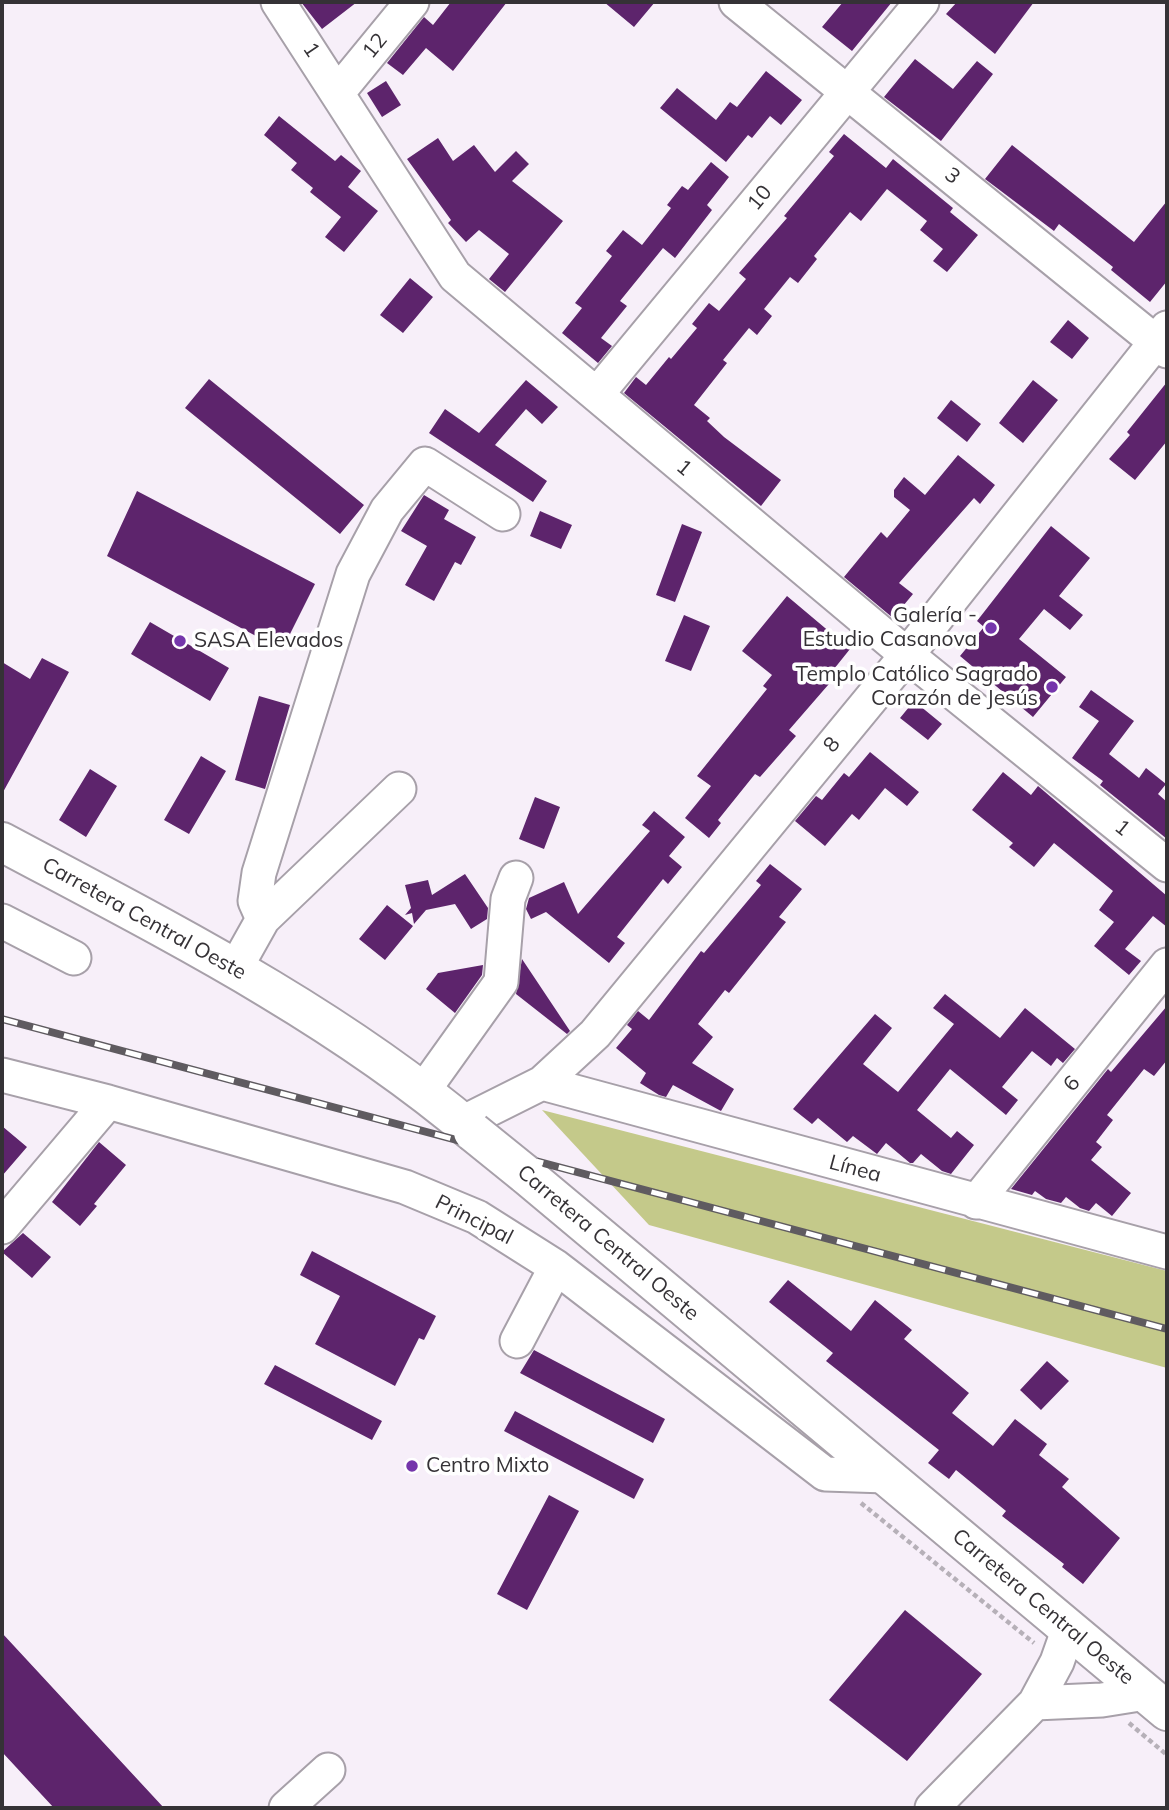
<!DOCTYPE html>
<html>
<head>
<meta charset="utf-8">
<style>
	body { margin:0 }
	#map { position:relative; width:1169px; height:1810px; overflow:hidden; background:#f7eff9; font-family:Mulish,sans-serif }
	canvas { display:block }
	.frame { position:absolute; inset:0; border:4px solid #353236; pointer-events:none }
</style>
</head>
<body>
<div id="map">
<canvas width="1169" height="1810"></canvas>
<div class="frame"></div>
</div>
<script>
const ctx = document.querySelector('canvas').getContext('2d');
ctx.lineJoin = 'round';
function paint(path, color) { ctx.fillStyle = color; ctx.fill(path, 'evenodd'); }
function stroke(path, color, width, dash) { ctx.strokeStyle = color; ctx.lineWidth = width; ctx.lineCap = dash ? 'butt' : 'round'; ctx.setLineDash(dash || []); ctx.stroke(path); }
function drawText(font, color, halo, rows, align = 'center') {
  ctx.font = font + ' Mulish,sans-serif'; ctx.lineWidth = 7; ctx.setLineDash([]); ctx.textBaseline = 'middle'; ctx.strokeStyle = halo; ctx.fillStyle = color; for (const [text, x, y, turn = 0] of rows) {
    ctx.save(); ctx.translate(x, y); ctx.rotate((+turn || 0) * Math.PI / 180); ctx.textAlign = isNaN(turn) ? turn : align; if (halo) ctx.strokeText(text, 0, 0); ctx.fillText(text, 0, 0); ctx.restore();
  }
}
const green = new Path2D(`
	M 542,1110 L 1167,1271 L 1167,1368 L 649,1225 Z`);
const building = new Path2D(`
	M 301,2 L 357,2 L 322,29 Z
	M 451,2 L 507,2 L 453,71 L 426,48 L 403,75 L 387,63 L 424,17 L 433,25 Z
	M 604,2 L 655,2 L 634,27 Z
	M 843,2 L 892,2 L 852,51 L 822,27 Z
	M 957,2 L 1034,2 L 995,54 L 946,14 Z
	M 915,59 L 953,89 L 977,61 L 993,74 L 941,141 L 884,97 Z
	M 766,71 L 802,100 L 781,125 L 770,116 L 752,138 L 748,135 L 726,162 L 660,108 L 677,88 L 716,120 L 730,102 L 737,107 Z
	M 386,81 L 401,105 L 382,117 L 367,93 Z
	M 279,116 L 335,161 L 341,155 L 361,171 L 348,187 L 378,211 L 344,252 L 325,237 L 341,217 L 310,192 L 313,188 L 291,170 L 297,163 L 264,135 Z
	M 844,134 L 886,168 L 893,159 L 953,208 L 950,212 L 978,235 L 947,272 L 933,261 L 943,249 L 920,230 L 927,221 L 887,189 L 861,221 L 850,212 L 814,256 L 817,259 L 798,283 L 790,277 L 764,309 L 772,316 L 757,335 L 749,328 L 723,360 L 727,363 L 694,405 L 710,418 L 707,421 L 724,437 L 781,480 L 761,506 L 624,393 L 636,377 L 646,385 L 669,357 L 671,359 L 697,328 L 692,324 L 709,303 L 719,311 L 746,279 L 739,273 L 787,218 L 784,216 L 834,156 L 829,152 Z
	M 438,138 L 453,161 L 474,145 L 495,172 L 516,151 L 529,164 L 512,181 L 563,221 L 505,292 L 489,279 L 509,254 L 479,230 L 466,242 L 448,223 L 451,220 L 407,159 Z
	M 1012,145 L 1134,242 L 1167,201 L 1167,281 L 1150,302 L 1111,270 L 1113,267 L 1059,224 L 1054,231 L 985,179 Z
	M 711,162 L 729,177 L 707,205 L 712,210 L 675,258 L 663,248 L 620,301 L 627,306 L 601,338 L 612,346 L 598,363 L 562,333 L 582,308 L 575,303 L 612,256 L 606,251 L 623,230 L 642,245 L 671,208 L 667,205 L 682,186 L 688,190 Z
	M 410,278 L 433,297 L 403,333 L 380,315 Z
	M 1068,320 L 1089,338 L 1072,359 L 1050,342 Z
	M 209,379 L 364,505 L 340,534 L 185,408 Z
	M 526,380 L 558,407 L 542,424 L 526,409 L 495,445 L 547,481 L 533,502 L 429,433 L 445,409 L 479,433 Z
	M 1033,380 L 1058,400 L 1023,443 L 999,423 Z
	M 1167,382 L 1167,441 L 1135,480 L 1109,459 L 1130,435 L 1127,432 Z
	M 951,400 L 981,424 L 967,442 L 937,418 Z
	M 958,455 L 995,485 L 980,504 L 974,498 L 899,583 L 913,594 L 893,618 L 844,577 L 881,532 L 887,538 L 910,510 L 894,497 L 894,490 L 904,477 L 925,495 Z
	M 137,491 L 315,584 L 282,650 L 107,556 Z
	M 424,495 L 449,510 L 444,519 L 476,537 L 461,565 L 455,562 L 434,601 L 405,585 L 427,546 L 401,531 Z
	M 540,511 L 572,525 L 561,549 L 530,536 Z
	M 682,524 L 702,532 L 675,602 L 656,595 Z
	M 1051,526 L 1090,558 L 1059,596 L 1083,615 L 1070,630 L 1044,609 L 1019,639 L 1066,677 L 1033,717 L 960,656 L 984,627 L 977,621 Z
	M 787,596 L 850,649 L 830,674 L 835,677 L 789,730 L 796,736 L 760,777 L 755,774 L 718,820 L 721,823 L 709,838 L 685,818 L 711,786 L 697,776 L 767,689 L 763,686 L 772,675 L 742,651 Z
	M 684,615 L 710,626 L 691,671 L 665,661 Z
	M 150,622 L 229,668 L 210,701 L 131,654 Z
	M 42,658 L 69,672 L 2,794 L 2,662 L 30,679 Z
	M 1091,690 L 1134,721 L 1109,754 L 1139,778 L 1146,768 L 1166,784 L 1158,794 L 1167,802 L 1167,839 L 1100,785 L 1103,781 L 1072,758 L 1099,721 L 1079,707 Z
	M 259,696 L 290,705 L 265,789 L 235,780 Z
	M 914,701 L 942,724 L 928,740 L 900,718 Z
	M 870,752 L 919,792 L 907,806 L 885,788 L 859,820 L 852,814 L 825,846 L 795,821 L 816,796 L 822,800 L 844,773 L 849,777 Z
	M 201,756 L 226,771 L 189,834 L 164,820 Z
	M 90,769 L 117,786 L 86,837 L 59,820 Z
	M 1003,772 L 1031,795 L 1038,786 L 1167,896 L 1167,927 L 1153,916 L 1125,949 L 1141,961 L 1129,975 L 1094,946 L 1114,922 L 1099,910 L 1113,891 L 1054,843 L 1034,867 L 1009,847 L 1013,843 L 972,810 Z
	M 535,797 L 560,807 L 544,849 L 519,839 Z
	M 654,811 L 685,837 L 669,856 L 682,867 L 668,884 L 663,879 L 617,937 L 625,943 L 609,963 L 546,912 L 531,919 L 526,909 L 529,898 L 564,882 L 578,914 L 650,831 L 642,825 Z
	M 770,864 L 802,889 L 779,917 L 786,922 L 729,993 L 725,990 L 698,1024 L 713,1037 L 692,1063 L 734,1089 L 721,1111 L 673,1085 L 666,1097 L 659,1095 L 640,1083 L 646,1073 L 616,1048 L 632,1029 L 627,1025 L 638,1011 L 649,1020 L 701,951 L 704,953 L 761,885 L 756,881 Z
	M 465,874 L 488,908 L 487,919 L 471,929 L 455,904 L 426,910 L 414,924 L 412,913 L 405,915 L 411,908 L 405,885 L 428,880 L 432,895 Z
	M 387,905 L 413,926 L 385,960 L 359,939 Z
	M 522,959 L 570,1031 L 567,1034 L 516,994 Z
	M 483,965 L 482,975 L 455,1013 L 426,989 L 438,973 Z
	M 945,994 L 1000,1038 L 1025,1008 L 1075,1049 L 1063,1063 L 1057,1058 L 1051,1066 L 1032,1051 L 1002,1087 L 1018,1100 L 1006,1115 L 950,1069 L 917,1110 L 951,1138 L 957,1131 L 974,1145 L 951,1174 L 942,1171 L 921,1154 L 913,1163 L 910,1163 L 886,1143 L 877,1154 L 853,1136 L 847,1142 L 818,1118 L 812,1124 L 793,1109 L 875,1014 L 892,1028 L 863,1064 L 898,1092 L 954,1024 L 933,1008 Z
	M 1167,1006 L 1167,1060 L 1154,1076 L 1144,1069 L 1107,1115 L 1113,1120 L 1096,1142 L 1102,1147 L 1091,1160 L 1131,1193 L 1112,1216 L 1096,1203 L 1089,1211 L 1080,1208 L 1066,1197 L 1061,1203 L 1046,1199 L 1035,1191 L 1032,1195 L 1011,1189 L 1108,1069 L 1111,1072 Z
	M 2,1126 L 27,1147 L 2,1176 Z
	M 99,1142 L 126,1165 L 94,1204 L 97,1206 L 80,1226 L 52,1202 Z
	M 23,1233 L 51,1257 L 32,1278 L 2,1252 Z
	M 312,1251 L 436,1316 L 424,1340 L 419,1338 L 395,1386 L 315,1344 L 340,1296 L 300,1275 Z
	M 788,1280 L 851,1331 L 875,1300 L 912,1330 L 904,1339 L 969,1393 L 952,1413 L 993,1446 L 1015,1419 L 1047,1444 L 1039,1455 L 1069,1479 L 1062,1487 L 1120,1538 L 1083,1584 L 1062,1567 L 1064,1564 L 1002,1516 L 1006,1511 L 956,1470 L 949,1479 L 928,1463 L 939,1450 L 826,1361 L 833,1353 L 769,1302 Z
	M 534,1350 L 665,1419 L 653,1443 L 520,1373 Z
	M 1047,1361 L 1069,1381 L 1041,1410 L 1020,1390 Z
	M 275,1365 L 382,1421 L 372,1440 L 264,1384 Z
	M 515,1411 L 644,1479 L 634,1499 L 504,1431 Z
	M 549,1495 L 579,1511 L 527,1610 L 497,1594 Z
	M 905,1610 L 982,1674 L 907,1761 L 829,1700 Z
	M 2,1633 L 164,1808 L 54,1808 L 2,1752 Z`);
const path = new Path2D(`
	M 861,1503 L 1034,1643
	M 1129,1723 L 1167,1755`);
const minor = new Path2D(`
	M 278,2 L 455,276 L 907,655 L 1167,865
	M 736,2 L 1167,351
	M 339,91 L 412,2
	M 597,394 L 922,2
	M 263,919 L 255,901 L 259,873 L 353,574 L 387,510 L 425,464 L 503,514
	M 2,921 L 74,958
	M 235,969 L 263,919 L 399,789
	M 2,1075 L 108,1102 L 405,1187 L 477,1217 L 556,1267 L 825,1474 L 886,1476
	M 542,1083 L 1167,1252
	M 423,1091 L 501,982 L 508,899 L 516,878
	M 462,1123 L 542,1083 L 595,1034 L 907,655 L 1167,328
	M 976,1202 L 1167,965
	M 2,1227 L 108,1102
	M 517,1341 L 556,1267
	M 1035,1703 L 1102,1700 L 1146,1693
	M 286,1808 L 328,1770
	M 932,1808 L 1035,1703 L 1057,1662 L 1069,1628`);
const major = new Path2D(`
	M 2,842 C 165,929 331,1012 473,1132
	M 525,1174 L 1167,1711`);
const rail = new Path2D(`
	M 2,1019 L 1167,1329`);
const majorBridge = new Path2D(`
	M 473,1132 L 525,1174`);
const markers = [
	[991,628,7,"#7536ab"],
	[180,641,7,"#7536ab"],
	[1052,687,7,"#7536ab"],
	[412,1466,7,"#7536ab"]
];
const streetNames = [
	["12",375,46,-51],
	["1",311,50,56],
	["3",952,176,39],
	["10",760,198,-50],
	["1",684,468,40],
	["8",832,745,-51],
	["1",1122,828,39],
	["Carretera Central Oeste",144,919,29],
	["6",1072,1084,-51],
	["Línea",855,1169,15],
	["Principal",474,1220,27],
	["Carretera Central Oeste",608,1243,40],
	["Carretera Central Oeste",1043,1607,40]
];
const poiNames = [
	["Galería -",977,616],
	["Estudio Casanova",977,640],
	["SASA Elevados",194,641,"left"],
	["Templo Católico Sagrado",1038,675],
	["Corazón de Jesús",1038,699],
	["Centro Mixto",426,1466,"left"]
];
paint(green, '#c4c98a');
paint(building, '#5d246c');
stroke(minor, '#a7a0a9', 37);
stroke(major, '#a7a0a9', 42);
stroke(path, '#b6b0b8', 4.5, [5, 3.5]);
stroke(minor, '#fff', 33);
stroke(major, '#fff', 38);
stroke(rail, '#5f5b60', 8);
stroke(rail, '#fff', 5, [16]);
stroke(majorBridge, '#a7a0a9', 42, []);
stroke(majorBridge, '#fff', 38);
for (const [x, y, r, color] of markers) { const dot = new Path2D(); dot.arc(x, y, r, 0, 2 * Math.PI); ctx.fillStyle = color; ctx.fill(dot); stroke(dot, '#fff', 2.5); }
drawText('21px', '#353236', '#fff', streetNames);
drawText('21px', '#353236', '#fff', poiNames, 'right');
</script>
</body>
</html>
